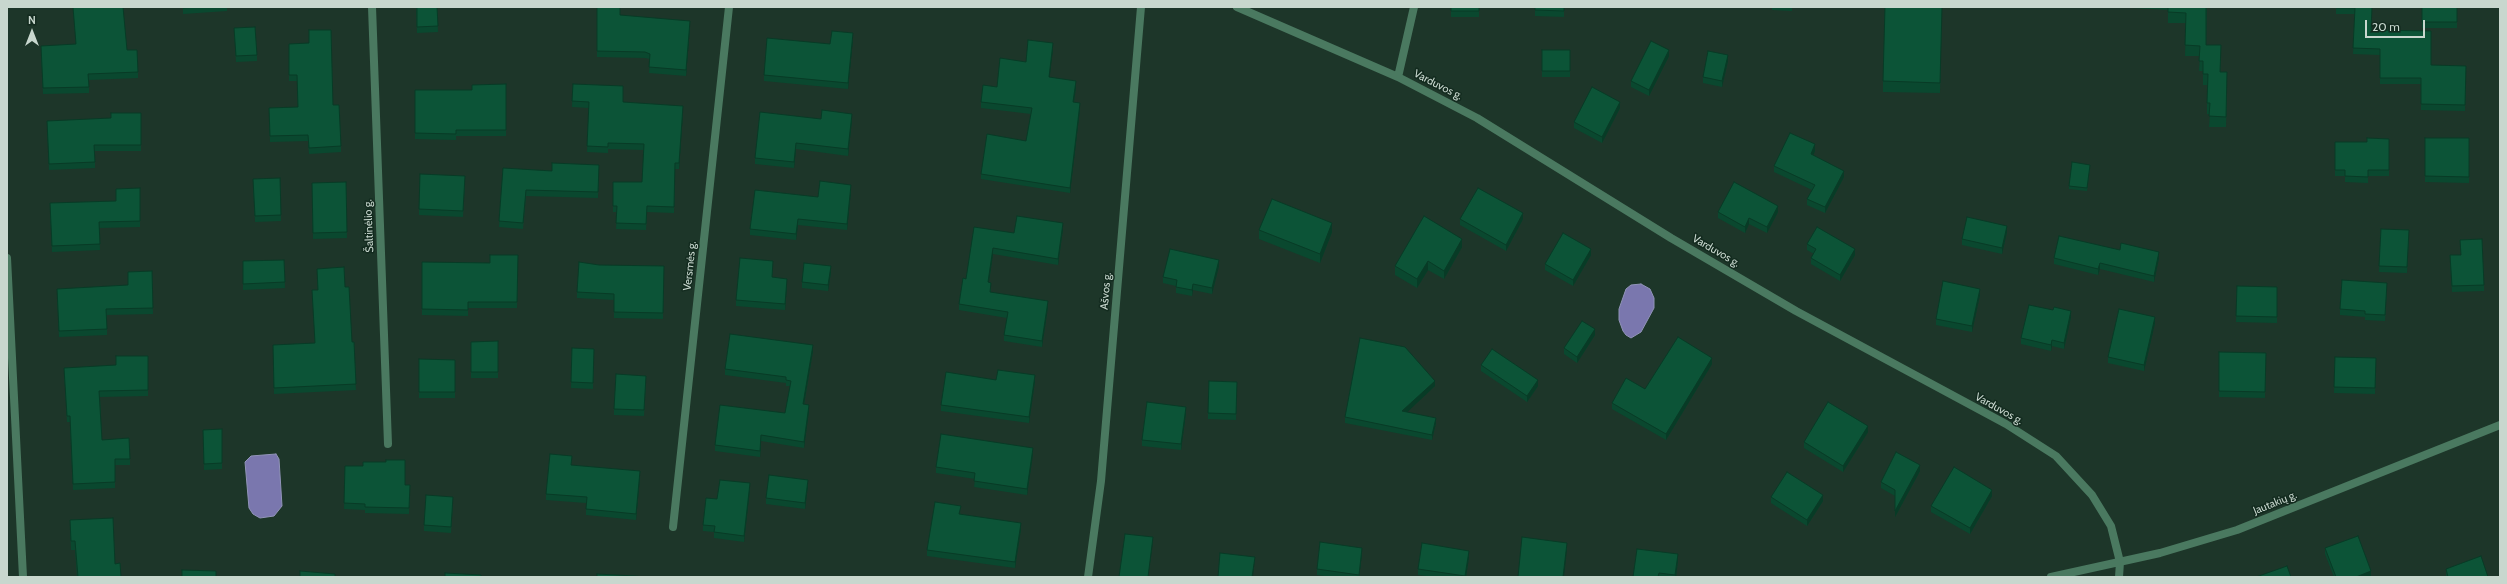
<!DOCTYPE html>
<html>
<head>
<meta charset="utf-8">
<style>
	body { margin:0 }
	#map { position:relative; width:2507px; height:584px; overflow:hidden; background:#1d3629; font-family:Cabin,sans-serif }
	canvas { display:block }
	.frame { position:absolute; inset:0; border:8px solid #c8d7ce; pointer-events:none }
	.north { position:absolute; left:12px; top:12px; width:40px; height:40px; -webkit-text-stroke:3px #132b1f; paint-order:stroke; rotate:0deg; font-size:11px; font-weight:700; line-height:16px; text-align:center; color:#c8d7ce }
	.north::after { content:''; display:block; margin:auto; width:14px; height:18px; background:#c8d7ce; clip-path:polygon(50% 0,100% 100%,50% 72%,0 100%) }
	.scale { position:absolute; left:2365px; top:20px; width:60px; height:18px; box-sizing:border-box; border:2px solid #c8d7ce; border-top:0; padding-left:5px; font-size:12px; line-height:14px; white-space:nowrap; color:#c8d7ce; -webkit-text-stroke:3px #132b1f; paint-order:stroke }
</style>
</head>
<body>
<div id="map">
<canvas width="2507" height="584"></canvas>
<div class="frame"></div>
<div class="north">N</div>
<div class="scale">20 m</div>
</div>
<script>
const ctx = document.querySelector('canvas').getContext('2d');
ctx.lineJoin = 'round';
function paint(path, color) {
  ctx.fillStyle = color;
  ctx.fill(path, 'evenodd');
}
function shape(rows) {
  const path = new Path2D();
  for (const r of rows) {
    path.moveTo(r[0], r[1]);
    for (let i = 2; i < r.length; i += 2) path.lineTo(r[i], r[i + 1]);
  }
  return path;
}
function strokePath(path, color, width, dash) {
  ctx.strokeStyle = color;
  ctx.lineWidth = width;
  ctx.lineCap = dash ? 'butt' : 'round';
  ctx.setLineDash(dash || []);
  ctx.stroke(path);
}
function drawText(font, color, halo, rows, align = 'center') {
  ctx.font = font + ' Cabin,sans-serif';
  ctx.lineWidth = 3;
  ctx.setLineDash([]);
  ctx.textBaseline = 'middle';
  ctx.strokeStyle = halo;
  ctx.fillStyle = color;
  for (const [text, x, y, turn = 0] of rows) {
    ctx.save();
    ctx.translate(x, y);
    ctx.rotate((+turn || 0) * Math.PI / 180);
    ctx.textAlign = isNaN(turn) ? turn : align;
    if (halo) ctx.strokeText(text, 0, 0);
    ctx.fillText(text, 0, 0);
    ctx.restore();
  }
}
const water = shape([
	[1641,284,1650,289,1654,298,1654,308,1641,332,1631,338,1626,335,1623,331,1619,320,1619,309,1626,289,1631,285,1641,284],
	[276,454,279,459,282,506,274,516,260,518,253,514,249,508,245,462,251,456,276,454]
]);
const street = shape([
	[372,7,388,444],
	[1237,7,1398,77,1477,118,1671,238,1796,311,2006,424,2056,456,2092,495,2111,526,2120,562,2119,577],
	[1398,77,1414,7],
	[7,258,23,577],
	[673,527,729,7],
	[1088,577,1101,481,1141,7],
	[2051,577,2160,553,2237,530,2500,425]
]);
const wall = shape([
	[73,7,123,7,127,50,138,72,138,78,89,80,89,93,43,94,41,52,76,44],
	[183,7,227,7,227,11,183,14],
	[416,7,437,7,438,32,417,33],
	[597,7,620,15,690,27,686,76,649,73,650,59,645,58,597,57],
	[1451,7,1479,7,1479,17,1451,17],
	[1535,7,1564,7,1564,17,1535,16],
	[1772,7,1792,7,1792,11,1772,10],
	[1942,7,1940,93,1883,92,1883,81],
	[2133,7,2207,7,2206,45,2227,83,2226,127,2209,127,2210,114,2207,114,2207,85,2203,85,2203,71,2199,71,2200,56,2185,56,2186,23,2168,23,2168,10,2133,8],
	[2336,7,2372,7,2372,30,2431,65,2466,66,2465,111,2421,110,2421,84,2380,84,2380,55,2353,54,2355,14,2336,14],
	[2422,7,2457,7,2457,28,2422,28],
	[234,28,257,55,257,61,236,62],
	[853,39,848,89,764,81,764,75,830,44],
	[289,44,333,105,341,146,341,152,309,154,308,141,270,142,269,108,298,107,297,81,289,81],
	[1053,49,1049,77,1076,87,1074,102,1080,109,1070,193,981,179,981,174,1026,141,1031,114,981,108,981,102,997,87,1026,62],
	[1542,50,1570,50,1570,77,1542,77],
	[1669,56,1649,96,1631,87,1631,81],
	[1728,61,1722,87,1703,83,1703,77],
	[506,84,506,136,456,136,456,140,415,139,415,90,472,90],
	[573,84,623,102,683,112,679,169,675,169,674,213,647,212,646,230,616,229,617,212,613,212,613,182,642,182,644,150,608,149,608,153,587,152,589,108,572,107],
	[1620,108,1602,143,1574,128,1574,122],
	[141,113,141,151,95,151,95,168,49,170,47,127,111,118],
	[821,119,852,120,848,156,796,149,794,168,755,164,755,158],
	[2425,138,2469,138,2469,183,2425,182],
	[2389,139,2389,176,2368,176,2368,183,2345,182,2345,176,2335,176,2335,142,2367,142],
	[1815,151,1813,155,1844,177,1825,213,1807,205,1807,199,1812,190,1774,172,1774,166],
	[599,165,598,198,526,196,523,229,499,227,503,168,552,171],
	[2090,168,2087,191,2069,189,2069,186],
	[280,178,281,221,255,222,253,185],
	[346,182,347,238,313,239,312,183],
	[465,182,463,217,419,215,419,209],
	[140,188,140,227,99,228,100,250,52,252,50,209,116,201],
	[851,191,847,230,798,225,796,240,750,235,750,229,818,197],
	[1718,212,1778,212,1767,233,1749,224,1745,233,1718,218],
	[1460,219,1523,219,1506,251,1460,225],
	[974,227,1014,233,1063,229,1058,265,993,254,989,282,991,289,991,292,1048,307,1042,347,1004,341,1004,335,1007,318,959,310,959,304,966,279],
	[2381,229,2409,236,2407,273,2379,272],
	[1259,230,1332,232,1320,263,1259,239],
	[2007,232,2002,254,1962,245,1962,239],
	[1807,244,1855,255,1840,281,1811,264,1811,258,1814,254,1807,250],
	[1462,247,1444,279,1428,270,1417,288,1395,275,1395,266],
	[2120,250,2159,258,2154,282,2100,269,2098,275,2054,264,2054,258],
	[518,255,517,308,468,308,468,316,422,315,422,262,490,263],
	[1591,255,1573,286,1545,270,1545,264],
	[284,260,285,288,243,290,243,261],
	[2450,261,2484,285,2484,291,2452,292],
	[599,265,664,266,663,319,614,318,614,300,577,298,577,292],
	[1219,266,1212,294,1193,290,1192,296,1176,293,1176,286,1163,283,1163,277],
	[773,267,772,277,787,285,785,310,736,306,736,300],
	[317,269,345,287,352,342,356,390,274,394,273,351,315,343,318,290],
	[152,271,153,314,107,315,107,335,59,337,57,295,128,285],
	[831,272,828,291,802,288,802,282],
	[2237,286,2277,287,2277,323,2236,322],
	[2387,289,2385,321,2365,320,2365,317,2340,315,2340,309],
	[1980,295,1972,332,1936,325,1936,319],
	[2071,317,2064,349,2052,346,2051,351,2021,344,2021,338],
	[2155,323,2144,371,2108,363,2108,357],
	[1595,335,1577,363,1564,354,1564,348],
	[498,341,498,378,471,378,471,342],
	[572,348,594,349,593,389,571,388],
	[813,351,804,405,809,411,804,448,761,441,760,457,715,451,715,445,785,413,790,386,786,386,786,383,725,375,725,369],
	[2219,352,2266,353,2265,398,2219,397],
	[148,356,148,396,100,397,102,440,130,459,130,465,115,465,115,488,73,490,70,422,67,422,64,368,116,365],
	[2335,357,2376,358,2375,394,2334,393],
	[419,359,455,360,455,398,419,398],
	[1712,364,1666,440,1612,409,1612,403,1645,389],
	[1481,365,1538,386,1527,402,1481,371],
	[996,380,1035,381,1029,423,941,411,941,405],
	[646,382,644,416,614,415,614,409],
	[1237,382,1236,420,1208,419,1208,413],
	[1435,386,1407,412,1436,423,1432,440,1345,423,1345,417],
	[1186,413,1181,450,1142,446,1142,440],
	[222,429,222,469,204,470,203,430],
	[1868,432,1843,472,1804,448,1804,442],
	[1033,454,1027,495,974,487,975,479,936,473,936,467],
	[572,465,640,477,636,520,586,515,586,503,546,500,546,494],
	[345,466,405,485,410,485,409,514,365,513,365,510,344,509],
	[1920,471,1895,517,1895,496,1881,488,1881,482],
	[808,486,805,509,766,504,766,498],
	[750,489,744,542,714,538,714,532,703,531,703,525,717,499],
	[1992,496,1970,534,1931,512,1931,506],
	[1771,497,1823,501,1807,526,1771,503],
	[453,503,451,533,424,531,424,525],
	[961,512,960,514,1021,529,1015,568,927,556,927,550],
	[70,528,121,577,77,577,75,550,71,550],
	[2325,548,2371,577,2334,577,2325,554],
	[1362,554,1359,577,1331,577,1317,575,1317,569],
	[1469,557,1466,577,1433,577,1418,575,1418,569],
	[1678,560,1676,577,1633,577],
	[2446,569,2488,577,2446,577]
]);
const shadedWall = shape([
	[690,21,690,27,686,76,686,70],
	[853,33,853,39,848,89,848,83],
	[1053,43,1053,49,1049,83,1049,77],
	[1669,50,1669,56,1649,96,1649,90],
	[1728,55,1728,61,1722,87,1722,81],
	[1076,81,1076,87,1073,108,1073,102],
	[1620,102,1620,108,1602,143,1602,137],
	[1080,103,1080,109,1070,193,1070,188],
	[683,106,683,112,679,169,679,163],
	[852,114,852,120,848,156,848,149],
	[796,143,796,149,794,168,794,162],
	[1815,144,1815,151,1811,160,1811,154],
	[1844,171,1844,177,1825,213,1825,207],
	[851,185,851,191,847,230,847,224],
	[1778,206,1778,212,1767,233,1767,227],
	[1523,213,1523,219,1506,251,1506,245],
	[1749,218,1749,224,1745,233,1745,227],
	[798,219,798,225,796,240,796,234],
	[1063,223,1063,229,1058,265,1058,259],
	[1332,223,1332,232,1320,263,1320,254],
	[2007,226,2007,232,2002,254,2002,248],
	[1462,239,1462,247,1444,279,1444,271],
	[993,248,993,254,988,288,988,282],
	[1591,249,1591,255,1573,286,1573,280],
	[1855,249,1855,255,1840,281,1840,275],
	[2159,252,2159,258,2154,282,2154,276],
	[1219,260,1219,266,1212,294,1212,288],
	[1428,261,1428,270,1417,288,1417,279],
	[2100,263,2100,269,2098,275,2098,269],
	[831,266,831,272,828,291,828,285],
	[787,279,787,285,785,310,785,304],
	[1193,284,1193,290,1192,296,1192,290],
	[1980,289,1980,295,1972,332,1972,326],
	[1048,301,1048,307,1042,347,1042,341],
	[2071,311,2071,317,2064,349,2064,343],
	[2155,317,2155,323,2144,371,2144,365],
	[1595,329,1595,335,1577,363,1577,357],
	[2052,340,2052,346,2051,351,2051,345],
	[813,345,813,351,803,410,803,404],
	[1712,358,1712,364,1666,440,1666,434],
	[1035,375,1035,381,1029,423,1029,417],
	[1538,380,1538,386,1527,402,1527,396],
	[1435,381,1435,386,1402,417,1402,411],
	[809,405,809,411,804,448,804,442],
	[1186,407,1186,413,1181,450,1181,444],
	[1436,418,1436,423,1432,440,1432,435],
	[1868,426,1868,432,1843,472,1843,466],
	[761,435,761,441,760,457,760,451],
	[1033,448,1033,454,1027,495,1027,489],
	[1920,465,1920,471,1895,517,1895,511],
	[640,471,640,477,636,520,636,514],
	[808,480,808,486,805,509,805,503],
	[750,483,750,489,744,542,744,536],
	[1992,490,1992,496,1970,534,1970,528],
	[1823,495,1823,501,1807,526,1807,520],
	[1021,523,1021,529,1015,568,1015,562],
	[1153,537,1153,543,1148,577],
	[1567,543,1567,549,1564,577,1563,577],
	[1362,548,1362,554,1359,577,1359,575],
	[1469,551,1469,557,1466,577,1465,577],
	[1678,554,1678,560,1676,577,1675,577],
	[1255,557,1253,577,1252,577],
	[2371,571,2371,577,2356,577]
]);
const building = shape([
	[73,7,123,7,127,50,137,50,138,72,88,74,89,87,43,88,41,46,76,44,73,7],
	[183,7,198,7,183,8,183,7],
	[417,7,437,7,438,26,417,27,417,7],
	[597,7,620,7,620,15,690,21,686,70,649,67,650,54,645,52,597,51,597,7],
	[1451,7,1479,7,1479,11,1451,11,1451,7],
	[1535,7,1564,7,1564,11,1535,10,1535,7],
	[1885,7,1942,7,1940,83,1883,81,1885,7],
	[2168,7,2206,7,2206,45,2221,45,2220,72,2227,72,2226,117,2209,116,2210,103,2207,103,2208,74,2203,74,2203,61,2199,61,2200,46,2185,45,2186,13,2168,12,2168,7],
	[2336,7,2372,7,2371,30,2431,31,2431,65,2466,66,2465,105,2421,104,2421,78,2380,78,2380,49,2353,48,2355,8,2336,8,2336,7],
	[2422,7,2457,7,2457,22,2422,22,2422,7],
	[255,27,257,55,236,56,234,28,255,27],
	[309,30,331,30,333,105,339,105,341,146,309,148,308,135,270,136,269,108,298,107,297,75,289,75,289,44,309,43,309,30],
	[832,31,853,33,848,83,764,75,767,38,830,44,832,31],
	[1028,40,1053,43,1049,77,1076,81,1073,102,1080,103,1070,188,981,174,987,134,1026,141,1032,108,981,102,983,85,997,87,1000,58,1026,62,1028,40],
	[1651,41,1669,50,1649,90,1631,81,1651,41],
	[1542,50,1570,50,1570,71,1542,71,1542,50],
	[1708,51,1728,55,1722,81,1703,77,1708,51],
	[506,84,506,130,456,130,456,134,415,133,415,90,472,90,472,85,506,84],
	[573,84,623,86,623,102,683,106,679,163,675,163,674,207,647,206,646,224,616,223,617,206,613,206,613,182,642,182,644,144,608,143,608,147,587,146,589,102,572,101,573,84],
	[1592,87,1620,102,1602,137,1574,122,1592,87],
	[822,110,852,114,848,149,796,143,794,162,755,158,760,112,821,119,822,110],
	[111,113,141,113,141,145,94,145,95,162,49,164,47,121,111,118,111,113],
	[1790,133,1815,144,1811,154,1844,171,1825,207,1807,199,1815,185,1774,166,1790,133],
	[2367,138,2389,139,2389,170,2368,170,2368,177,2345,176,2345,170,2335,170,2335,142,2367,142,2367,138],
	[2425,138,2469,138,2469,177,2425,176,2425,138],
	[2072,162,2090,165,2087,188,2069,186,2072,162],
	[552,163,599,165,598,192,526,190,523,223,499,221,503,168,552,171,552,163],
	[420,174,465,176,463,211,419,209,420,174],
	[280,178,281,215,255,216,253,179,280,178],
	[820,181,851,185,847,224,798,219,796,234,750,229,755,190,818,197,820,181],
	[346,182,347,232,313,233,312,183,346,182],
	[1734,182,1778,206,1767,227,1749,218,1745,227,1718,212,1734,182],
	[140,188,140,221,99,222,100,244,52,246,50,203,116,201,116,189,140,188],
	[1478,188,1523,213,1506,245,1460,219,1478,188],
	[1272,199,1332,223,1320,254,1259,230,1272,199],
	[1017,216,1063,223,1058,259,993,248,988,282,991,283,990,292,1048,301,1042,341,1004,335,1008,312,959,304,963,278,966,279,974,227,1014,233,1017,216],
	[1424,216,1462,239,1444,271,1428,261,1417,279,1395,266,1424,216],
	[1967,217,2007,226,2002,248,1962,239,1967,217],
	[1817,227,1855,249,1840,275,1811,258,1816,249,1807,244,1817,227],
	[2381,229,2409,230,2407,267,2379,266,2381,229],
	[1563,233,1591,249,1573,280,1545,264,1563,233],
	[2059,236,2120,250,2121,243,2159,252,2154,276,2100,263,2098,269,2054,258,2059,236],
	[2482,239,2484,285,2452,286,2450,255,2461,255,2460,240,2482,239],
	[1170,249,1219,260,1212,288,1193,284,1192,290,1176,287,1177,280,1163,277,1170,249],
	[490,255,518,255,517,302,468,302,468,310,422,309,422,262,490,263,490,255],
	[740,258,773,261,772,277,787,279,785,304,736,300,740,258],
	[284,260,285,282,243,284,243,261,284,260],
	[579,262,599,265,664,266,663,313,614,312,614,294,577,292,579,262],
	[804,263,831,266,828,285,802,282,804,263],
	[344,267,345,287,349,287,352,342,354,342,356,384,274,388,273,345,315,343,312,290,318,290,317,269,344,267],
	[152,271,153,308,106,309,107,329,59,331,57,289,128,285,128,272,152,271],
	[2342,280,2387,283,2385,315,2365,314,2365,311,2340,309,2342,280],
	[1943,281,1980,289,1972,326,1936,319,1943,281],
	[2237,286,2277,287,2277,317,2236,316,2237,286],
	[2029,305,2053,310,2054,307,2071,311,2064,343,2052,340,2051,345,2021,338,2029,305],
	[2119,309,2155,317,2144,365,2108,357,2119,309],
	[1582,321,1595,329,1577,357,1564,348,1582,321],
	[730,334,813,345,803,404,809,405,804,442,761,435,760,451,715,445,720,405,785,413,791,381,786,380,786,377,725,369,730,334],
	[1678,337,1712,358,1666,434,1612,403,1626,378,1645,389,1678,337],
	[1360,338,1405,347,1435,381,1402,411,1436,418,1432,435,1345,417,1360,338],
	[498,341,498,372,471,372,471,342,498,341],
	[572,348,594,349,593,383,571,382,572,348],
	[1492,349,1538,380,1527,396,1481,365,1492,349],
	[2219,352,2266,353,2265,392,2219,391,2219,352],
	[116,356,148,356,148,390,99,391,102,440,129,438,130,459,115,459,115,482,73,484,70,416,67,416,64,368,116,365,116,356],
	[2335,357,2376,358,2375,388,2334,387,2335,357],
	[419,359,455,360,455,392,419,392,419,359],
	[998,370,1035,375,1029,417,941,405,946,372,996,380,998,370],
	[616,374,646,376,644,410,614,409,616,374],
	[1209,381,1237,382,1236,414,1208,413,1209,381],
	[1147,402,1186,407,1181,444,1142,440,1147,402],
	[1828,402,1868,426,1843,466,1804,442,1828,402],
	[222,429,222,463,204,464,203,430,222,429],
	[941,434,1033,448,1027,489,974,481,975,473,936,467,941,434],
	[1896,452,1920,465,1895,511,1895,490,1881,482,1896,452],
	[550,454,572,456,571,465,640,471,636,514,586,509,587,497,546,494,550,454],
	[386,460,405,460,405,485,410,485,409,508,365,507,365,504,344,503,345,466,363,466,363,462,386,462,386,460],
	[1954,467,1992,490,1970,528,1931,506,1954,467],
	[1787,472,1823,495,1807,520,1771,497,1787,472],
	[769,475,808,480,805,503,766,498,769,475],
	[720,480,750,483,744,536,714,532,715,526,703,525,706,498,717,499,720,480],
	[426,495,453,497,451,527,424,525,426,495],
	[935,502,961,506,959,514,1021,523,1015,562,927,550,935,502],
	[113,518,115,564,120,563,121,577,78,577,75,541,71,541,70,520,113,518],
	[1125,534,1153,537,1148,577,1119,577,1125,534],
	[2358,536,2371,571,2356,577,2336,577,2325,548,2358,536],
	[1522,537,1567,543,1563,577,1518,577,1522,537],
	[1320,542,1362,548,1359,575,1317,569,1320,542],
	[1422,543,1469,551,1465,576,1418,569,1422,543],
	[1637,549,1678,554,1675,575,1659,573,1658,577,1633,577,1637,549],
	[1220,553,1255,557,1252,577,1218,577,1220,553],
	[2481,556,2488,577,2448,577,2446,569,2481,556],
	[2287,566,2291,577,2256,577,2287,566],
	[182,570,216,571,216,577,182,577,182,570],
	[300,571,335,574,335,577,300,577,300,571],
	[445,573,481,575,481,577,445,577,445,573],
	[597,574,635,576,643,577,597,577,597,574]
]);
const streetNames = [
	["Varduvos g.",1438,85,27],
	["Šaltinėlio g.",369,226,-92],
	["Varduvos g.",1716,251,30],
	["Versmės g.",690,266,-84],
	["Ašvos g.",1106,291,-85],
	["Varduvos g.",1999,409,29],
	["Jautakių g.",2275,503,-22]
];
paint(water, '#7a77ae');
strokePath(water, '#9194b8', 1);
strokePath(street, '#4a7960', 8);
paint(wall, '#0a482f');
paint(shadedWall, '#083b26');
paint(building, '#0c5437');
strokePath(building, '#083b26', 1);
drawText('11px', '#c8d7ce', '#132b1f', streetNames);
</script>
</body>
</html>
